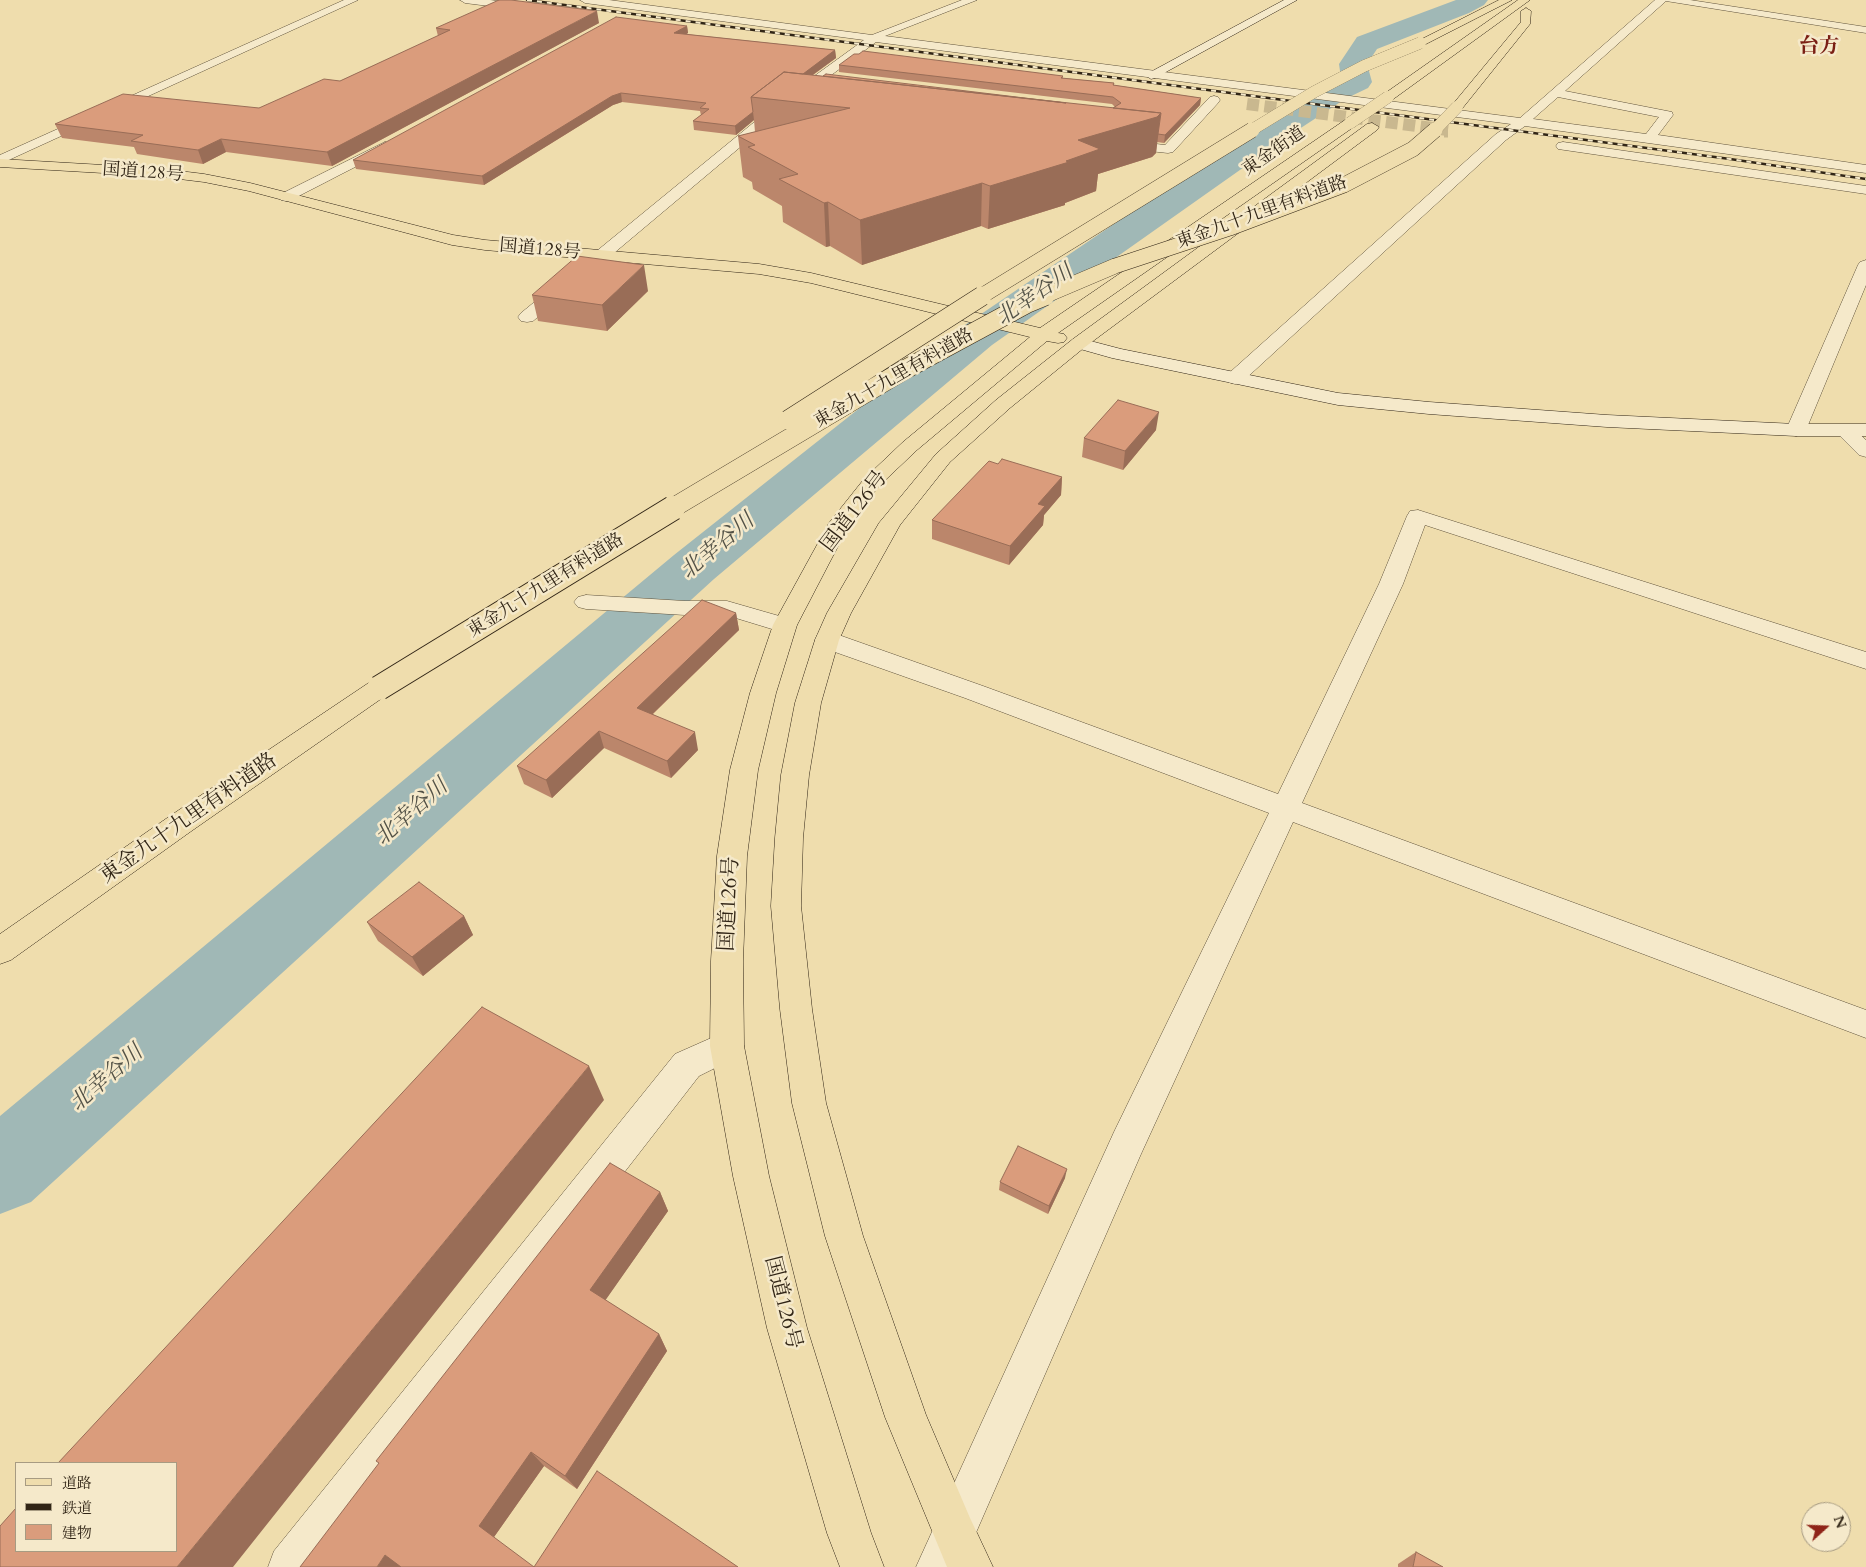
<!DOCTYPE html>
<html>
<head>
<meta charset="utf-8">
<style>
	body { margin:0 }
	#map { position:relative; width:1866px; height:1567px; overflow:hidden; background:#efddad; font-family:Cardo,"Noto Serif JP",serif }
	canvas { display:block }
	.legend { position:absolute; left:15px; top:1462px; width:162px; height:90px; box-sizing:border-box; background:#f5e9ca; border:1px solid #a79b82; margin:0; padding:6px 9px; list-style:none; font-size:15px; color:#312516 }
	.legend li { display:flex; align-items:center; gap:10px; height:25px }
	.legend b { width:25px; border:1px solid #a79b82 }
	.north { position:absolute; left:1801px; top:1502px; width:50px; height:50px; box-sizing:border-box; background:#f5e9ca; border:1px solid #a79b82; border-radius:50%; rotate:70deg; font-size:14px; font-weight:700; line-height:20px; text-align:center; color:#312516 }
	.north::after { content:''; display:block; margin:auto; width:18px; height:22px; background:#8f2418; clip-path:polygon(50% 0,100% 100%,50% 72%,0 100%) }
</style>
</head>
<body>
<div id="map">
<canvas width="1866" height="1567"></canvas>
<ul class="legend">
<li><b style="height:6px;background:#efddad"></b>道路</li>
<li><b style="height:6px;background:#312516"></b>鉄道</li>
<li><b style="height:14px;background:#da9c7c"></b>建物</li>
</ul>
<div class="north">N</div>
</div>
<script>
const ctx = document.querySelector('canvas').getContext('2d');
ctx.lineJoin = 'round';
function shape(rows) {
  const path = new Path2D();
  for (const r of rows) {
    path.moveTo(r[0], r[1]);
    for (let i = 2; i < r.length; i += 2) path.lineTo(r[i], r[i + 1]);
  }
  return path;
}
function paint(path, color) {
  ctx.fillStyle = color;
  ctx.fill(path, 'evenodd');
}
function strokePath(path, color, width, dash) {
  ctx.strokeStyle = color;
  ctx.lineWidth = width;
  ctx.lineCap = dash ? 'butt' : 'round';
  ctx.setLineDash(dash || []);
  ctx.stroke(path);
}
function drawText(font, color, halo, rows, align = 'center') {
  ctx.font = font + ' Cardo,"Noto Serif JP",serif';
  ctx.lineWidth = 5;
  ctx.setLineDash([]);
  ctx.textBaseline = 'middle';
  ctx.strokeStyle = halo;
  ctx.fillStyle = color;
  for (const [text, x, y, turn = 0] of rows) {
    ctx.save();
    ctx.translate(x, y);
    ctx.rotate((+turn || 0) * Math.PI / 180);
    ctx.textAlign = isNaN(turn) ? turn : align;
    if (halo) ctx.strokeText(text, 0, 0);
    ctx.fillText(text, 0, 0);
    ctx.restore();
  }
}
const river = shape([
	[1456,0,1488,0,1484,5,1469,13,1377,49,1367,64,1372,82,1368,88,1345,99,1281,141,992,345,714,579,31,1202,0,1214,0,1116,674,555,962,327,1257,127,1323,87,1341,78,1339,64,1357,37,1456,0]
]);
const streetTunnelFar1 = shape([
	[1247,104,1448,130]
]);
const streetTunnel = shape([
	[1444,130,1448,130]
]);
const street = shape([
	[344,0,358,0,0,164,0,155,344,0],
	[460,0,490,0,529,5,534,8,529,11,465,3,460,0],
	[580,0,609,0,872,35,962,0,977,0,885,36,1520,118,1655,0,1690,0,1866,27,1866,33,1666,1,1565,91,1672,112,1673,115,1658,135,1866,165,1866,173,1525,126,1506,140,1242,382,1235,384,1228,382,1226,378,1228,374,1496,134,1511,124,876,42,788,107,533,321,527,322,521,321,518,317,521,313,780,101,864,40,585,3,580,0],
	[1558,97,1659,117,1646,134,1533,119,1558,97],
	[1214,96,1218,97,1220,100,1218,103,1173,152,1168,153,1121,148,1114,144,1121,140,1165,145,1210,97,1214,96],
	[385,142,390,143,392,146,390,149,291,200,286,201,281,200,279,197,281,194,385,142],
	[1563,142,1866,186,1866,194,1558,149,1556,146,1558,143,1563,142],
	[1866,260,1866,285,1806,430,1803,434,1796,436,1789,434,1786,430,1858,265,1860,262,1866,260],
	[1845,425,1852,427,1866,440,1866,457,1859,455,1835,431,1838,427,1845,425],
	[1418,510,1866,652,1866,669,1425,525,1403,584,1302,803,1866,1010,1866,1038,1293,822,1141,1154,961,1567,916,1567,1114,1132,1269,813,965,698,818,646,815,640,818,634,827,632,836,634,983,686,1278,794,1379,584,1407,516,1410,511,1418,510],
	[586,595,685,601,727,601,793,620,797,625,793,630,785,633,726,615,685,615,586,609,578,607,574,602,578,597,586,595],
	[727,1031,739,1036,744,1046,739,1056,699,1076,318,1567,268,1567,274,1551,675,1054,727,1031]
]);
const secondary = shape([
	[1284,0,1297,0,1155,78,1151,79,1145,75,1284,0],
	[1079,338,1121,349,1338,393,1429,402,1607,415,1796,424,1866,424,1866,436,1796,436,1607,427,1429,414,1338,405,1112,358,1073,347,1070,343,1073,339,1079,338]
]);
const primary = shape([
	[1499,0,1512,0,1424,45,1420,46,1414,43,1499,0],
	[1526,8,1531,11,1530,24,1461,110,1453,110,1451,107,1453,104,1521,22,1521,11,1526,8],
	[379,679,388,682,392,688,388,694,190,832,11,960,0,964,0,934,170,816,370,682,379,679]
]);
const highway = shape([
	[1518,0,1530,0,1392,100,1384,100,1382,97,1384,94,1518,0],
	[1350,119,1357,123,1355,126,1058,333,1064,334,1067,338,1064,342,1058,343,1047,341,917,450,878,487,847,529,797,625,776,693,758,770,747,856,743,961,744,1046,769,1176,807,1328,871,1533,884,1567,840,1567,827,1533,767,1328,733,1176,710,1046,711,961,717,856,730,770,750,693,773,625,829,523,864,479,903,442,1030,337,811,283,759,274,485,250,452,245,249,191,204,182,155,176,0,167,0,159,155,168,204,174,250,183,453,235,485,240,759,264,811,273,1040,328,1345,120,1350,119],
	[1372,123,1379,127,1377,130,1085,347,1010,408,950,462,900,525,851,613,839,640,821,703,809,775,803,838,801,906,812,1009,826,1103,863,1236,926,1415,970,1518,993,1567,947,1567,885,1417,825,1236,792,1103,780,1009,771,906,775,838,781,775,795,703,815,640,827,613,879,523,936,454,996,400,1073,339,1367,124,1372,123]
]);
const rail = shape([
	[527,0,1730,159,1866,179]
]);
const primaryBridgeFar3 = shape([
	[1250,131,1314,92,1364,66,1420,43],
	[1434,131,1457,107]
]);
const primaryBridgeFar2 = shape([
	[980,297,1252,130],
	[1042,297,1115,266,1230,228,1344,185,1413,149,1435,130]
]);
const primaryBridgeFar1 = shape([
	[788,420,982,296],
	[671,509,904,370,1028,303,1045,296]
]);
const primaryBridge = shape([
	[379,688,673,508]
]);
const highwayBridge = shape([
	[1350,123,1388,97]
]);
const wall = shape([
	[599,23,332,166,226,152,203,164,137,154,134,147,62,138,55,124,259,108,340,81,438,36,436,28],
	[687,26,688,33,686,34,835,50,836,58,813,75,1113,108,1115,107,1112,104,839,72,839,65,1063,76,1063,78,1114,83,1114,85,1201,98,1200,105,1164,143,1157,142,1156,153,1152,157,1098,174,1096,191,1065,203,1065,205,988,229,981,226,862,265,830,246,826,247,783,222,782,206,753,189,752,182,743,177,738,136,755,132,754,120,736,135,694,130,693,121,701,115,700,111,622,102,613,105,484,185,356,169,353,160],
	[648,291,607,331,538,321,532,295],
	[1156,430,1123,470,1082,457,1084,438],
	[998,464,1062,477,1061,495,1044,515,1043,525,1009,565,932,539,932,520],
	[736,613,739,630,653,714,698,750,671,778,604,748,552,798,524,784,517,766],
	[464,916,473,935,423,976,378,941,367,922],
	[1065,1178,1048,1214,999,1190,1000,1182],
	[660,1192,668,1211,605,1300,659,1334,667,1351,577,1489,544,1466,494,1537,300,1567],
	[1416,1552,1413,1567,1398,1567,1398,1564]
]);
const shadedWall = shape([
	[597,11,599,23,332,166,327,152],
	[687,26,688,33,675,41,674,33],
	[835,50,836,58,778,100,768,99],
	[621,93,622,102,613,105,484,185,482,176,612,96],
	[1201,98,1200,105,1164,143,1165,135],
	[753,112,754,120,736,135,735,126],
	[1161,113,1156,153,1152,157,1098,174,1096,191,1065,203,1065,205,988,229,990,186,1078,140],
	[221,139,226,152,203,164,198,150],
	[982,183,981,226,862,265,860,220],
	[828,202,830,246,826,247,824,203],
	[644,265,648,291,607,331,602,305],
	[1159,412,1156,430,1123,470,1125,451],
	[1062,477,1061,495,1044,515,1043,525,1009,565,1010,546,1038,504],
	[736,613,739,630,641,725,637,708],
	[599,731,604,748,552,798,546,780],
	[695,732,698,750,671,778,667,761],
	[464,916,473,935,423,976,412,957],
	[589,1066,604,1100,233,1567,177,1567],
	[1067,1169,1065,1178,1048,1214,1049,1206],
	[660,1192,668,1211,600,1308,590,1290],
	[659,1334,667,1351,577,1489,565,1476],
	[531,1452,544,1466,494,1537,479,1526],
	[385,1555,403,1567,377,1567]
]);
const building = shape([
	[499,0,511,0,597,11,327,152,221,139,198,150,131,141,143,135,55,124,123,94,259,108,324,79,340,81,450,30,436,28,499,0],
	[616,17,687,26,674,33,835,50,803,74,784,72,751,97,753,112,735,126,693,121,709,109,700,108,706,103,621,93,612,96,482,176,353,160,616,17],
	[863,51,1063,76,1061,78,1114,83,1113,85,1201,98,1165,135,1158,134,1161,113,1113,108,1121,103,1113,97,839,65,854,54,859,54,863,51],
	[784,72,1161,113,1157,117,1078,140,1100,149,1066,161,1069,162,990,186,982,183,860,220,828,202,824,203,779,179,798,174,748,147,755,145,738,136,850,108,751,97,784,72],
	[826,74,1066,103,823,76,826,74],
	[577,256,644,265,602,305,532,295,577,256],
	[1118,400,1159,412,1125,451,1084,438,1118,400],
	[1002,459,1062,477,1038,504,1045,506,1010,546,932,520,989,461,998,464,1002,459],
	[702,600,736,613,637,708,695,732,667,761,599,731,546,780,517,766,702,600],
	[419,882,464,916,412,957,367,922,419,882],
	[482,1007,589,1066,177,1567,0,1567,0,1526,16,1508,16,1551,176,1551,176,1463,58,1463,482,1007],
	[1018,1146,1067,1169,1049,1206,1000,1182,1018,1146],
	[610,1163,660,1192,590,1290,659,1334,565,1476,531,1452,479,1526,534,1567,401,1567,385,1555,377,1567,300,1567,379,1463,376,1461,610,1163],
	[597,1471,738,1567,534,1567,597,1471],
	[1416,1552,1443,1567,1413,1567,1416,1552]
]);
const farStreetnames = [
	["東金街道",1274,152,-35],
	["国道128号",143,173,4],
	["東金九十九里有料道路",1262,213,-20],
	["国道128号",540,250,5],
	["東金九十九里有料道路",894,379,-30],
	["東金九十九里有料道路",546,586,-32]
];
const farQuarternames = [
	["台方",1819,47]
];
const streetNames = [
	["国道126号",855,512,-53],
	["東金九十九里有料道路",189,819,-35],
	["国道126号",730,904,-87],
	["国道126号",782,1303,76]
];
const waterNames = [
	["北幸谷川",1035,296,-35],
	["北幸谷川",718,547,-40],
	["北幸谷川",412,813,-41],
	["北幸谷川",107,1079,-41]
];
paint(river, '#a0b8b6');
strokePath(streetTunnelFar1, '#c9b88f', 12, [12, 5.5]);
strokePath(streetTunnel, '#c9b88f', 15, [15, 8]);
strokePath(street, '#60533c', 1);
strokePath(secondary, '#312516', 1);
strokePath(primary, '#312516', 1);
strokePath(highway, '#312516', 1);
paint(street, '#f5e9ca');
paint(secondary, '#f5e9ca');
paint(primary, '#efddad');
paint(highway, '#efddad');
strokePath(rail, '#312516', 2.5);
strokePath(rail, '#f5e9ca', 2, [5]);
strokePath(primaryBridgeFar3, '#312516', 12, []);
strokePath(primaryBridgeFar2, '#312516', 16, []);
strokePath(primaryBridgeFar1, '#312516', 20, []);
strokePath(primaryBridge, '#312516', 26, []);
strokePath(highwayBridge, '#312516', 12, []);
strokePath(primaryBridgeFar3, '#efddad', 12);
strokePath(primaryBridgeFar2, '#efddad', 15);
strokePath(primaryBridgeFar1, '#efddad', 19);
strokePath(primaryBridge, '#efddad', 24);
strokePath(highwayBridge, '#efddad', 12);
paint(wall, '#bb866b');
paint(shadedWall, '#996d57');
paint(building, '#da9c7c');
strokePath(building, '#996d57', 1);
drawText('18px', '#312516', '#f5e9ca', farStreetnames);
drawText('bold 20px', '#7a1f14', '#f5e9ca', farQuarternames);
drawText('21px', '#312516', '#f5e9ca', streetNames);
drawText('italic 22px', '#525146', '#f5e9ca', waterNames);
</script>
</body>
</html>
